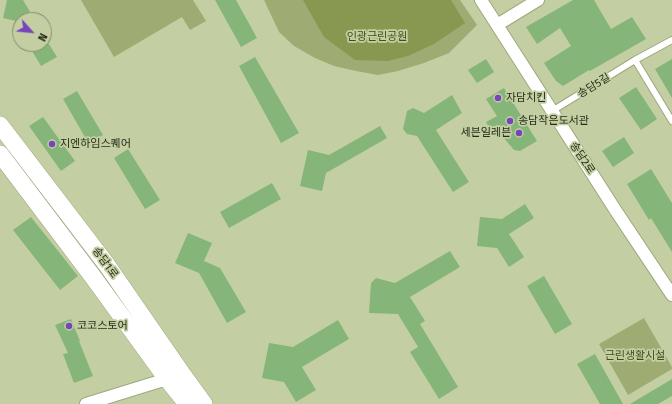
<!DOCTYPE html>
<html>
<head>
<meta charset="utf-8">
<style>
	body { margin:0 }
	#map { position:relative; width:672px; height:404px; overflow:hidden; background:#c3cfa2; font-family:"Fira Sans",sans-serif }
	canvas { display:block }
	.north { position:absolute; left:12px; top:12px; width:40px; height:40px; box-sizing:border-box; background:#c3cfa2; border:1px solid #858e6c; border-radius:50%; rotate:117deg; font-size:11px; font-weight:700; line-height:16px; text-align:center; color:#272c1a }
	.north::after { content:''; display:block; margin:auto; width:14px; height:18px; background:#74b; clip-path:polygon(50% 0,100% 100%,50% 72%,0 100%) }
</style>
</head>
<body>
<div id="map">
<canvas width="672" height="404"></canvas>
<div class="north">N</div>
</div>
<script>
const ctx = document.querySelector('canvas').getContext('2d');
ctx.lineJoin = 'round';
function paint(path, color) {
  ctx.fillStyle = color;
  ctx.fill(path, 'evenodd');
}
function shape(rows) {
  const path = new Path2D();
  for (const r of rows) {
    path.moveTo(r[0], r[1]);
    for (let i = 2; i < r.length; i += 2) path.lineTo(r[i], r[i + 1]);
  }
  return path;
}
function strokePath(path, color, width, dash) {
  ctx.strokeStyle = color;
  ctx.lineWidth = width;
  ctx.lineCap = dash ? 'butt' : 'round';
  ctx.setLineDash(dash || []);
  ctx.stroke(path);
}
function drawText(font, color, halo, rows, align = 'center') {
  ctx.font = font + ' "Fira Sans","Noto Sans KR",sans-serif';
  ctx.lineWidth = 3.5;
  ctx.setLineDash([]);
  ctx.textBaseline = 'middle';
  ctx.strokeStyle = halo;
  ctx.fillStyle = color;
  for (const [text, x, y, turn = 0] of rows) {
    ctx.save();
    ctx.translate(x, y);
    ctx.rotate((+turn || 0) * Math.PI / 180);
    ctx.textAlign = isNaN(turn) ? turn : align;
    if (halo) ctx.strokeText(text, 0, 0);
    ctx.fillText(text, 0, 0);
    ctx.restore();
  }
}
const green = shape([
	[81,0,193,0,206,21,190,30,182,17,114,57],
	[264,0,460,0,477,25,449,53,424,63,398,71,378,75,356,71,334,66,315,58,294,46,279,32],
	[644,318,672,367,672,369,628,395,599,344]
]);
const forest = shape([
	[303,0,451,0,465,23,434,44,408,56,388,61,355,60,324,37]
]);
const building = shape([
	[7,0,23,0,35,20,20,20,20,22,3,18],
	[215,0,236,0,257,38,241,47],
	[573,0,594,0,611,29,632,17,646,39,590,71,589,70,563,86,556,81,544,63,571,46,560,28,537,44,526,27],
	[28,44,49,44,57,57,41,66],
	[255,57,299,133,281,143,239,66],
	[486,59,494,72,477,83,468,70],
	[672,59,672,98,655,69],
	[636,87,657,119,641,130,619,98],
	[504,88,537,141,520,151,514,150,497,130,491,130,486,122,497,116,486,99],
	[77,91,103,135,89,144,63,99],
	[452,95,462,113,436,130,469,182,453,192,417,136,407,134,403,129,407,111,413,108,424,113],
	[43,117,75,161,61,171,29,126],
	[380,126,387,138,326,173,322,191,300,186,308,150,329,155],
	[624,137,634,153,613,167,602,151],
	[128,149,160,200,145,209,114,158],
	[651,169,672,203,672,252,651,218,649,220,627,184],
	[272,183,281,199,229,228,220,212],
	[525,204,534,218,509,234,524,257,509,267,497,248,477,246,480,217,502,219],
	[31,217,78,276,60,290,13,230],
	[188,233,212,243,204,261,220,268,246,312,227,323,199,273,175,263],
	[450,251,460,267,410,297,425,321,420,324,458,387,439,399,410,352,418,347,398,314,369,313,371,283,376,278,395,283],
	[544,276,572,324,555,334,527,286],
	[71,319,80,341,79,341,93,376,74,383,63,354,68,353,55,325],
	[338,320,349,339,302,367,316,390,296,402,284,382,262,378,269,343,293,347],
	[595,354,623,404,600,404,577,364],
	[672,379,672,396,658,404,630,404]
]);
const lane = shape([
	[635,60,672,121],
	[552,111,635,60,672,40]
]);
const street = shape([
	[481,0,616,211,672,295],
	[497,25,538,0],
	[86,404,167,379]
]);
const secondary = shape([
	[0,125,107,265,183,375,204,404],
	[0,154,93,277,167,379,187,404]
]);
const markers = [
	[498,98,4,"#74b"],
	[510,121,4,"#74b"],
	[519,133,4,"#74b"],
	[52,144,4,"#74b"],
	[69,326,4,"#74b"]
];
const parkNames = [
	["인광근린공원",377,37],
	["근린생활시설",635,356]
];
const streetNames = [
	["송담5길",594,86,-31],
	["송담2로",582,158,57],
	["송담1로",105,263,54]
];
const poiNames = [
	["자담치킨",506,98],
	["송담작은도서관",518,121],
	["세븐일레븐",511,133,"right"],
	["지엔하임스퀘어",60,144],
	["코코스토어",77,326]
];
paint(green, '#9eac73');
paint(forest, '#889851');
paint(building, '#86b57a');
strokePath(lane, '#9da87d', 8);
strokePath(street, '#9da87d', 14);
strokePath(secondary, '#9da87d', 18);
strokePath(lane, '#fff', 6);
strokePath(street, '#fff', 12);
strokePath(secondary, '#fff', 17);
for (const [x, y, r, color] of markers) {
  const dot = new Path2D();
  dot.arc(x, y, r, 0, 2 * Math.PI);
  ctx.fillStyle = color;
  ctx.fill(dot);
  strokePath(dot, '#c3cfa2', 1.5);
}
drawText('11px', '#424d18', '#c3cfa2', parkNames);
drawText('11px', '#272c1a', '#c3cfa2', streetNames);
drawText('11px', '#272c1a', '#c3cfa2', poiNames, 'left');
</script>
</body>
</html>
